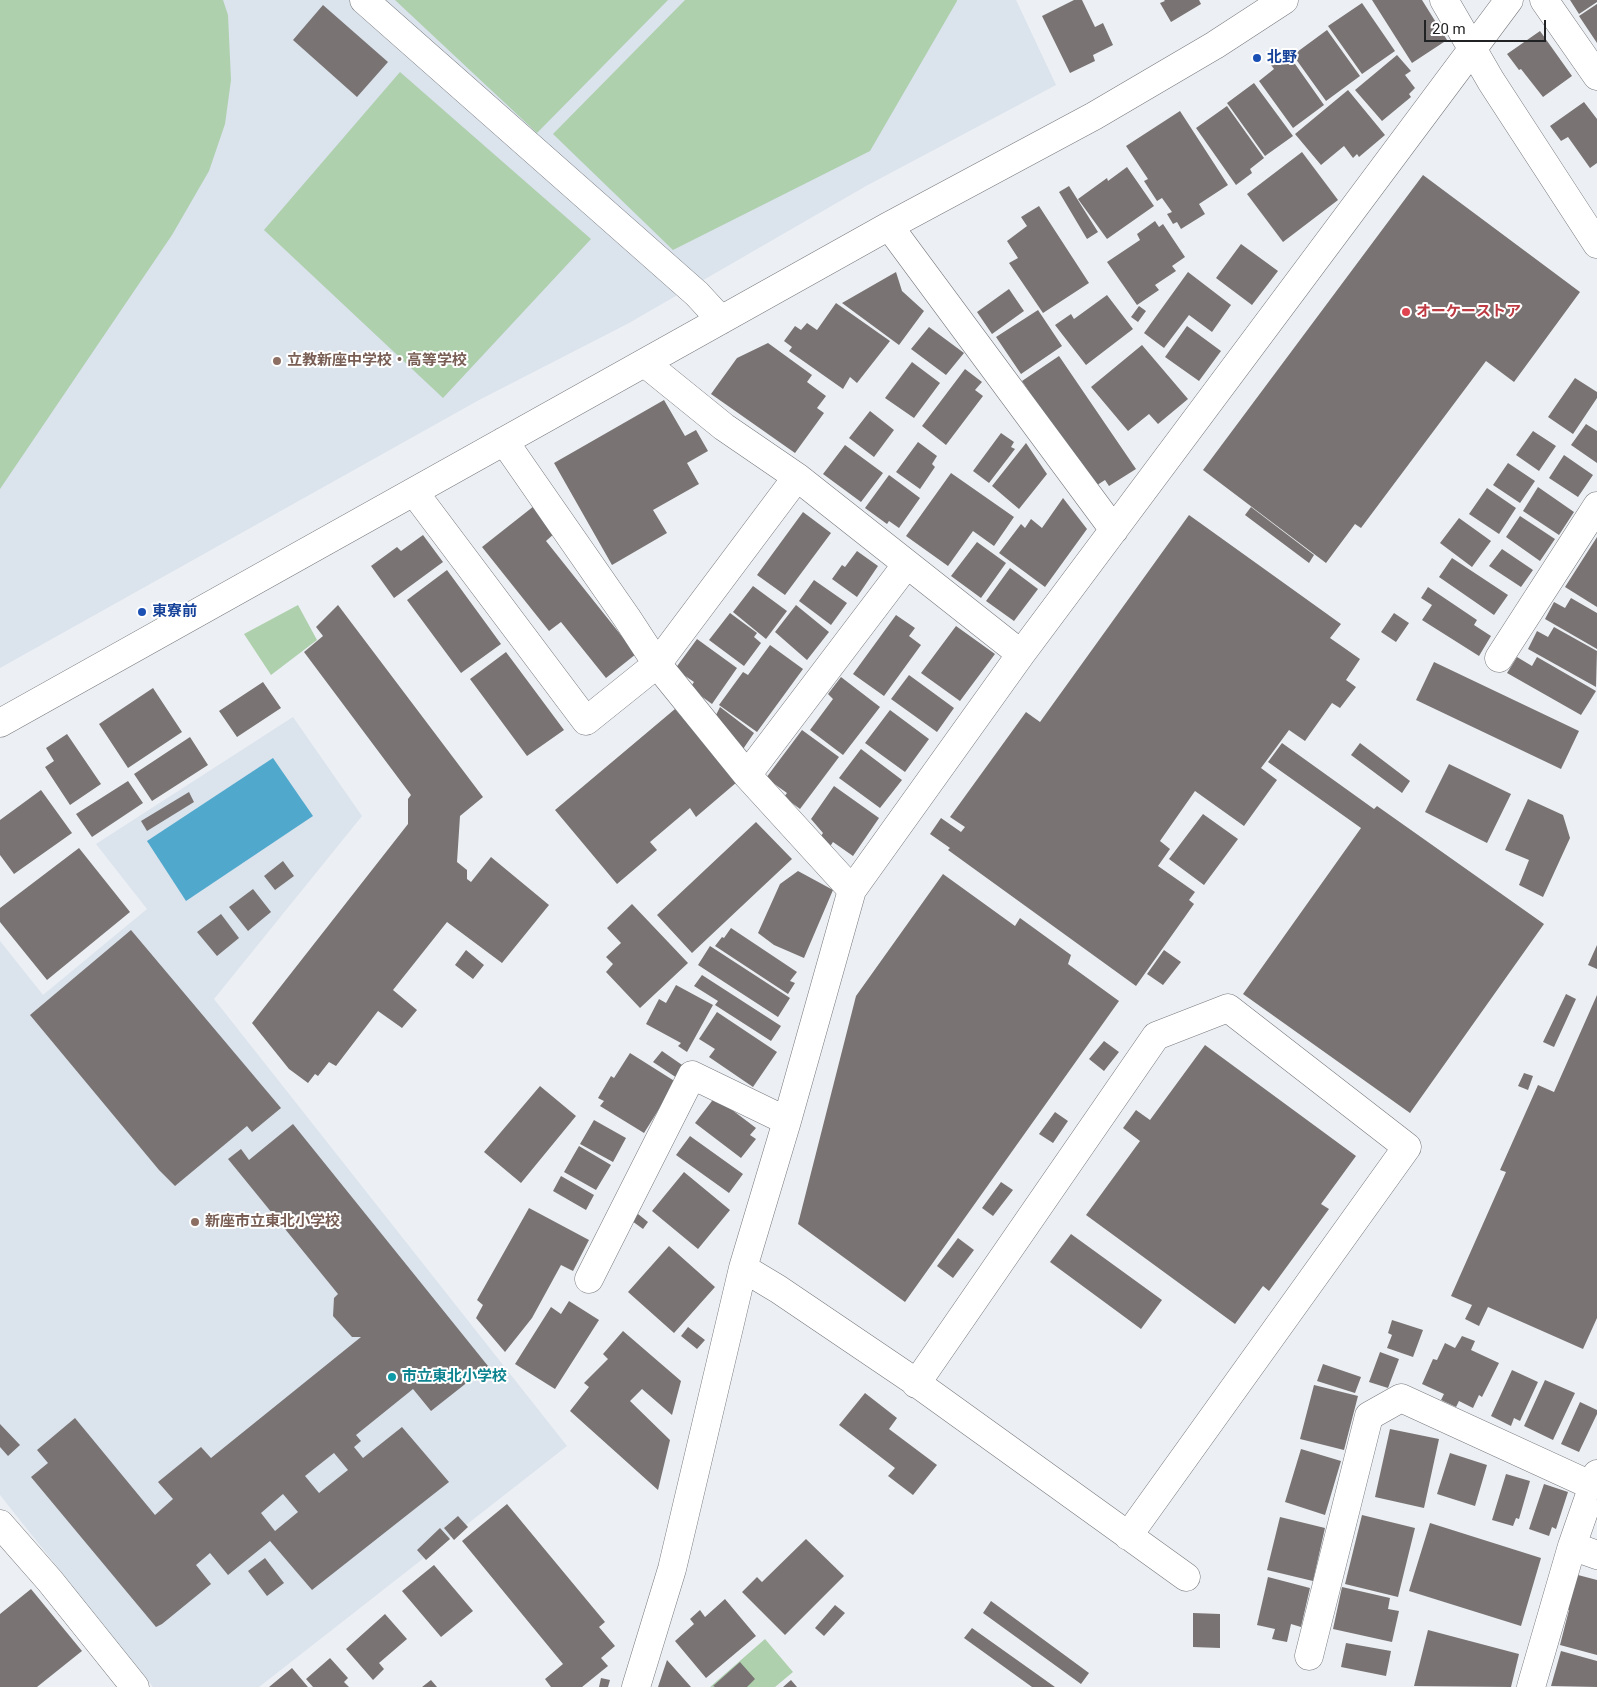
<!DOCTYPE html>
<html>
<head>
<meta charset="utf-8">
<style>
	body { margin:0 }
	#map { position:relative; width:1597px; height:1687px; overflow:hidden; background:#eceff3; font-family:Roboto,sans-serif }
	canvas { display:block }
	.scale { position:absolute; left:1424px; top:20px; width:122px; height:22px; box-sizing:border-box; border:2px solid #212224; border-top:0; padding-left:6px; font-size:15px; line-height:18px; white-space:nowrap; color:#212224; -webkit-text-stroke:4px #fff; paint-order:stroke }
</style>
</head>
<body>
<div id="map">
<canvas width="1597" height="1687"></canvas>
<div class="scale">20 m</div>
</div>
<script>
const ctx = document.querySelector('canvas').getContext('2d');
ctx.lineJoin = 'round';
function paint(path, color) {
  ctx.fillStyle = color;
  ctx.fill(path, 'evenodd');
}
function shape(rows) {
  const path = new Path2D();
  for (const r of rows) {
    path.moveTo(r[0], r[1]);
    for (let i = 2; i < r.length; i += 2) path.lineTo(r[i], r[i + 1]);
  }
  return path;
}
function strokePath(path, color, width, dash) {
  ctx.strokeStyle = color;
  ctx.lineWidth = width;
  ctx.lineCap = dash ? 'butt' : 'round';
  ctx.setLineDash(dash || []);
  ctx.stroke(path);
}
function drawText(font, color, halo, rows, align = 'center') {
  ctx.font = font + ' Roboto,"Noto Sans JP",sans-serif';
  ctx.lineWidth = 4;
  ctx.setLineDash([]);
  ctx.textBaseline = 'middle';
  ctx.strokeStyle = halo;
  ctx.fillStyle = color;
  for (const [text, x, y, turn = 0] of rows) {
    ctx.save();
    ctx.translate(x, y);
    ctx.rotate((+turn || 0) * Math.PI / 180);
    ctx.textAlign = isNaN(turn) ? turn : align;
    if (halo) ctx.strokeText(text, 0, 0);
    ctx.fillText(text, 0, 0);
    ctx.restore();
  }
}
const built = shape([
	[0,0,1016,0,1056,85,866,186,629,323,479,400,0,668],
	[293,717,362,816,214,999,567,1446,259,1687,153,1687,0,1495,0,941,43,995,147,909,96,844]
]);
const green = shape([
	[0,0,223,0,228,15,231,80,225,124,209,171,172,235,0,489],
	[395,0,668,0,537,133],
	[685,0,957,0,957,1,870,151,673,250,553,134],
	[400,72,591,239,443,398,264,230],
	[298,605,317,640,271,675,244,634],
	[765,1639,793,1672,775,1687,710,1687]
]);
const water = shape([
	[273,758,313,816,186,901,147,841]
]);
const building = shape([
	[1074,0,1082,0,1095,27,1103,23,1113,45,1093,55,1095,61,1070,73,1042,16],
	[1164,0,1199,0,1201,4,1171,22,1160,3,1165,1],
	[1372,0,1422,0,1447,40,1412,63],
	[1570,0,1597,0,1597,2,1579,14],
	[1362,3,1395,51,1362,74,1328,26],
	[1597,4,1597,43,1579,16],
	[323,5,388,62,357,97,293,40],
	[1327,30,1360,76,1326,101,1293,55],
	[1540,31,1572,76,1543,97,1521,69,1519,70,1507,54],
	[1288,54,1324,105,1293,128,1259,81,1274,69,1271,65],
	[1397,55,1411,71,1405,75,1415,88,1409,94,1411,97,1382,121,1355,90],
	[1254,83,1293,136,1265,156,1227,103],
	[1348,90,1385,135,1359,157,1357,154,1353,158,1344,146,1321,165,1295,134],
	[1584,102,1597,119,1597,163,1590,168,1568,137,1561,141,1550,126],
	[1227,106,1264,158,1250,169,1252,173,1236,185,1196,128],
	[1180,111,1228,185,1199,204,1205,214,1181,229,1177,222,1173,224,1167,214,1172,212,1162,198,1157,201,1144,181,1148,179,1126,146],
	[1302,152,1338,200,1283,242,1247,194],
	[1127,167,1154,206,1107,239,1078,199,1107,178,1108,181],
	[1423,175,1580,292,1514,382,1486,361,1361,528,1355,524,1326,563,1203,470],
	[1069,186,1098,232,1087,239,1059,192],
	[1039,206,1089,283,1043,313,1009,263,1018,258,1007,241,1027,226,1021,217],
	[1155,221,1159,227,1163,224,1185,257,1172,266,1176,271,1155,285,1159,290,1137,305,1107,262,1140,240,1137,234],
	[1241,244,1278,271,1252,305,1216,278],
	[896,272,902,291,924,311,899,345,842,303],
	[1188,272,1231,305,1212,332,1189,315,1164,348,1144,333],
	[1009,289,1024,311,992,334,977,312],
	[1107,295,1133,329,1086,365,1055,325,1071,314,1074,319],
	[836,303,890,341,857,383,850,377,843,389,789,351,792,347,784,341,795,326,801,330,807,323,817,330],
	[1139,306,1146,311,1138,322,1131,317],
	[1038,310,1062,346,1021,374,996,337],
	[1187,326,1221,351,1199,381,1165,357],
	[929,327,964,353,946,375,911,349],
	[768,343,812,375,807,382,826,396,817,408,824,413,795,453,711,394,737,358],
	[1142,345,1188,399,1158,424,1149,414,1128,431,1091,387],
	[1059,356,1136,469,1109,486,1105,480,1094,487,1022,381],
	[912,362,940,383,914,418,885,398],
	[965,369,982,382,975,390,983,396,946,445,922,426],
	[1575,378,1597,392,1597,398,1573,434,1548,417],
	[664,400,685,436,696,430,708,451,687,463,699,484,653,510,667,533,612,565,554,463],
	[870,411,894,430,874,457,849,438],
	[1586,424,1597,431,1597,463,1571,445],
	[1533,431,1556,446,1539,471,1516,455],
	[1001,433,1014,442,1011,447,1015,449,989,483,973,471],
	[918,442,937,456,932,464,935,467,920,489,896,472],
	[1026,443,1047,474,1019,509,992,486],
	[845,445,883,473,861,502,823,474],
	[1564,455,1593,475,1578,497,1549,478],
	[1508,463,1535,481,1520,503,1493,485],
	[951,473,1014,517,994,546,973,531,948,566,906,536],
	[889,475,920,498,899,528,889,521,887,524,865,508],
	[1538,487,1574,512,1559,535,1523,511],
	[1487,488,1516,508,1499,534,1469,514],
	[1063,498,1087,529,1045,587,999,553,1021,524,1025,528,1031,519,1042,528],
	[534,506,555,533,546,541,636,654,606,678,561,622,549,631,482,547],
	[1251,507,1314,555,1309,563,1245,515],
	[803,512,831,533,785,595,757,575],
	[1189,515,1341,624,1330,638,1360,659,1346,680,1356,687,1340,708,1332,703,1305,741,1289,730,1261,768,1277,780,1244,826,1195,791,1160,841,1170,849,1158,866,1195,892,1189,900,1194,904,1136,986,948,850,950,848,930,834,941,818,961,832,965,827,950,817,1026,712,1040,722],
	[1520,516,1555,539,1540,561,1506,537],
	[1459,518,1491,541,1472,567,1440,543],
	[423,535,443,562,394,598,371,566,397,547,401,551],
	[1597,537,1597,607,1565,587],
	[977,542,1006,563,981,598,951,576],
	[1502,549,1533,570,1521,587,1489,566],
	[857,551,878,566,857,597,832,579,842,565,845,567],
	[1452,558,1508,595,1494,615,1439,577],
	[1010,568,1038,589,1014,621,986,601],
	[447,570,501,644,461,673,407,600],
	[814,580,847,603,831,625,799,601],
	[753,586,787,611,766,639,733,612],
	[1428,587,1477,620,1474,625,1491,636,1479,656,1422,620,1432,605,1421,598],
	[1571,598,1597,613,1597,649,1545,619,1554,602,1565,608],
	[338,605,483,797,460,816,457,862,467,870,467,879,471,882,491,857,549,905,502,963,447,922,393,990,417,1010,402,1028,378,1011,336,1066,329,1062,318,1076,315,1074,308,1083,289,1069,252,1023,408,824,408,799,411,795,304,652,323,636,316,627],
	[796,605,829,632,807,660,775,632],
	[730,613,757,633,754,637,761,643,744,666,709,640],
	[1394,613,1409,623,1396,642,1381,632],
	[896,615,915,628,909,636,921,645,884,696,853,674],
	[956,626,995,654,960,701,921,673],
	[1554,627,1597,651,1596,687,1528,649,1537,631,1548,637],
	[697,639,737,668,712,704,690,688,694,682,675,669],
	[770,645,803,669,757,732,719,705,743,672,748,675],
	[506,652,564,730,527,756,470,679],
	[1517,657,1532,666,1537,657,1596,691,1581,715,1507,673],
	[1434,662,1579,731,1561,769,1416,700],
	[909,675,954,708,937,732,891,699],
	[841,677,880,707,843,755,810,730,833,699,828,694],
	[263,682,281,708,237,737,219,711],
	[153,688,182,732,128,768,99,724],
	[720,707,754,733,741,752,715,717],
	[675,709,737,782,696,817,690,808,650,842,657,850,617,884,555,810],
	[890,710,929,739,905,772,865,743],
	[802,730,839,757,800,809,784,797,787,793,766,778],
	[67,734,101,784,70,805,45,767,54,761,46,748],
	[190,737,208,765,152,801,134,774],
	[1282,743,1374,809,1377,806,1544,924,1410,1113,1243,994,1361,828,1268,762],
	[1360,743,1410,781,1402,793,1351,755],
	[861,749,902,780,880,808,839,778],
	[1449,764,1511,794,1487,843,1425,812],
	[128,781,143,803,92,837,76,814],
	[834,786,879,818,853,856,833,842,829,848,819,839,823,833,811,819],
	[41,790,72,833,14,874,0,855,0,820],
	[189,792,194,802,147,831,141,821],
	[1528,799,1563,815,1570,838,1543,897,1519,885,1529,860,1505,850],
	[1203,814,1238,839,1204,885,1169,859],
	[756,822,792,859,692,953,657,915],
	[79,848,130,912,47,980,0,922,0,908],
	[283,861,294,876,275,890,264,876],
	[798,871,833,890,804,958,774,945,758,933,780,884],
	[943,874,1015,926,1020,918,1071,955,1068,964,1119,1001,905,1302,798,1224,856,996],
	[253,889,271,912,248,931,229,907],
	[632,904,688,963,640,1008,606,972,613,964,606,957,621,943,607,928],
	[221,914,239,938,217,956,197,932],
	[731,928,797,972,790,981,795,983,788,994,715,946,722,937,724,938],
	[131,930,281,1108,252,1132,247,1126,175,1186,159,1170,30,1015],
	[1597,945,1597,969,1588,965],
	[710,946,790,998,778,1017,698,965],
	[466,950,484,965,473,979,455,965],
	[1164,950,1181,962,1163,985,1147,974],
	[702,975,781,1026,771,1041,715,1005,718,1001,694,986],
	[676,985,713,1005,687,1052,678,1046,681,1043,646,1024,659,999,666,1003],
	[1566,994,1576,999,1554,1047,1543,1042],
	[1597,995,1597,1318,1583,1349,1488,1307,1479,1326,1465,1319,1472,1305,1451,1296,1506,1172,1500,1170,1538,1085,1554,1092],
	[717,1012,777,1052,753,1087,709,1057,715,1049,699,1039],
	[1104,1041,1119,1052,1104,1071,1089,1059],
	[1205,1045,1356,1156,1321,1204,1329,1209,1269,1291,1263,1286,1235,1324,1086,1215,1140,1141,1123,1128,1136,1110,1150,1120],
	[662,1051,685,1067,677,1078,653,1062],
	[630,1053,676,1082,644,1133,600,1106,604,1101,598,1098,611,1076,614,1078],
	[1524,1073,1533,1076,1528,1090,1518,1086],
	[540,1086,576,1116,521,1183,484,1152],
	[715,1097,756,1128,750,1135,756,1139,741,1158,695,1123],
	[1055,1112,1068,1121,1053,1143,1039,1134],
	[594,1120,626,1138,613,1162,580,1144],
	[293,1124,488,1366,431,1411,413,1389,356,1435,361,1441,354,1447,363,1458,402,1427,449,1482,312,1590,270,1541,228,1575,210,1553,196,1565,211,1584,162,1624,156,1627,31,1477,48,1463,37,1450,75,1418,155,1515,173,1499,158,1482,201,1447,211,1458,361,1337,352,1337,333,1316,334,1298,338,1294,228,1159,241,1149,249,1160],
	[334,1453,348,1470,319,1493,305,1476],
	[283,1494,298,1512,275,1531,261,1513],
	[690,1136,743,1174,729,1193,676,1155],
	[579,1146,611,1165,596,1190,564,1172],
	[684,1172,730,1210,698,1249,652,1211],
	[561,1176,594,1195,586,1210,553,1191],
	[1001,1182,1013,1190,993,1216,982,1208],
	[529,1208,589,1240,573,1271,561,1265,532,1318,505,1352,476,1318,483,1305,477,1300],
	[638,1214,648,1222,643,1229,632,1221],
	[1071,1234,1162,1300,1141,1329,1050,1262],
	[958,1238,974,1250,953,1278,937,1266],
	[669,1246,715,1287,674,1333,628,1292],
	[569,1301,599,1320,555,1389,515,1364,551,1307,561,1314],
	[1392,1320,1423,1330,1413,1357,1387,1348,1392,1335,1388,1333],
	[688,1327,705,1340,697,1349,681,1336],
	[623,1331,681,1381,672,1415,642,1389,630,1401,670,1440,658,1490,570,1411,589,1387,584,1383,608,1359,603,1354],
	[1462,1336,1475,1341,1471,1350,1499,1363,1482,1397,1479,1395,1473,1408,1459,1401,1456,1407,1441,1400,1444,1394,1422,1384,1433,1359,1437,1360,1445,1343,1455,1348],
	[1380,1352,1399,1359,1388,1388,1369,1382],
	[1323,1364,1361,1377,1355,1393,1317,1381],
	[1512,1370,1538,1382,1520,1421,1514,1418,1511,1426,1491,1416],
	[1545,1380,1575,1393,1553,1440,1524,1426],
	[1314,1385,1358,1396,1344,1450,1300,1439],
	[865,1393,897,1418,889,1429,937,1465,913,1495,888,1476,895,1468,839,1425],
	[1580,1402,1597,1410,1597,1414,1579,1452,1561,1444],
	[0,1424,20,1445,8,1456,0,1447],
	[1390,1429,1439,1439,1424,1508,1375,1497],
	[1301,1449,1341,1461,1325,1515,1285,1502],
	[1450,1453,1487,1465,1475,1506,1437,1494],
	[1506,1474,1530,1481,1519,1519,1516,1518,1513,1526,1492,1520],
	[1544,1484,1568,1492,1556,1529,1552,1527,1549,1536,1529,1529],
	[507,1504,605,1622,599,1627,615,1646,601,1658,608,1666,582,1687,551,1687,545,1679,563,1664,462,1541],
	[1362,1515,1415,1528,1398,1597,1345,1584],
	[458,1516,468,1527,454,1540,444,1528],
	[1280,1517,1325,1528,1313,1581,1267,1570],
	[1430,1523,1541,1558,1521,1626,1409,1591],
	[440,1528,450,1539,426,1560,417,1550],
	[806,1539,844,1576,785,1635,742,1592,757,1577,762,1582],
	[265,1558,284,1583,267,1596,248,1571],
	[434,1565,473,1611,441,1637,402,1591],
	[1578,1575,1597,1580,1597,1655,1560,1645,1569,1610,1567,1609],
	[1268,1577,1310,1588,1301,1627,1291,1624,1287,1642,1272,1639,1275,1629,1257,1625],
	[1342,1587,1390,1598,1388,1609,1399,1611,1392,1642,1333,1629],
	[31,1589,82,1651,37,1687,0,1687,0,1614],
	[725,1599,756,1636,706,1678,675,1641,694,1624,690,1619,700,1610,705,1617],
	[991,1601,1089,1673,1081,1684,983,1613],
	[835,1605,845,1613,824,1636,815,1628],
	[1193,1613,1220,1614,1220,1648,1193,1647],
	[385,1614,407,1639,379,1663,384,1669,373,1680,346,1649],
	[972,1628,1055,1687,1032,1687,964,1638],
	[1428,1630,1519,1654,1511,1687,1414,1686],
	[1346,1643,1391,1651,1386,1676,1341,1667],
	[1561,1651,1597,1661,1597,1687,1551,1686],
	[330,1658,348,1678,344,1682,349,1687,313,1687,306,1679],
	[667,1660,691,1687,658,1687],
	[740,1662,755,1679,747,1687,715,1687,713,1686],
	[292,1668,308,1687,269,1687],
	[601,1678,610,1680,608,1687,599,1687],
	[431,1680,437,1687,422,1687],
	[791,1680,797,1687,783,1687]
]);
const minor = shape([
	[364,0,697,294,721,320],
	[1444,0,1491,81,1597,244],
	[1544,0,1597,76],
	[889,226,1114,530],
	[645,363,724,427,797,477,1021,654],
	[504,441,627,618,657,664,797,477],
	[414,492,586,721,657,664,747,775,852,890],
	[1499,658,1597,506],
	[0,723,889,226,1094,116,1215,45,1284,0],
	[747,775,907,564],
	[743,1268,778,1289,911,1379,1186,1577],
	[589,1279,692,1075,787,1121],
	[916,1384,1156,1036,1228,1008,1407,1147,1128,1536],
	[0,1524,50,1581,135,1687],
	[1572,1546,1597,1555],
	[1309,1656,1369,1416,1401,1398,1593,1486],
	[636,1687,672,1569,743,1268,787,1121,852,890,1021,654,1509,0],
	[1531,1687,1572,1546,1597,1474]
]);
const markers = [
	[1257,58,5,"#1a4fb4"],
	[1406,312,5,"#e0444e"],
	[277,361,5,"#8d6e63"],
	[142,612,5,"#1a4fb4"],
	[195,1222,5,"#8d6e63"],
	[392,1377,5,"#0f9aa8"]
];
const transitNames = [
	["北野",1267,58],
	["東寮前",152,612]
];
const healthNames = [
	["オーケーストア",1416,312]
];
const educationNames = [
	["立教新座中学校・高等学校",287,361],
	["新座市立東北小学校",205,1222]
];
const cultureNames = [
	["市立東北小学校",402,1377]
];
paint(built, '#dbe3ed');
paint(green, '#aed0ad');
paint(water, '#50a9cd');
paint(building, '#797473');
strokePath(minor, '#76787c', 29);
strokePath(minor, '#fff', 28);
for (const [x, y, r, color] of markers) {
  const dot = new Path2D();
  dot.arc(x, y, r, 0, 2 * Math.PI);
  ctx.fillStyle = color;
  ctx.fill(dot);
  strokePath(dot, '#fff', 2);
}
drawText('bold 15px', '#164399', '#fff', transitNames, 'left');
drawText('bold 15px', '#be3a42', '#fff', healthNames, 'left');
drawText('bold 15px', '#785e54', '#fff', educationNames, 'left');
drawText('bold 15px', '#0d838f', '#fff', cultureNames, 'left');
</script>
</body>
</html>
